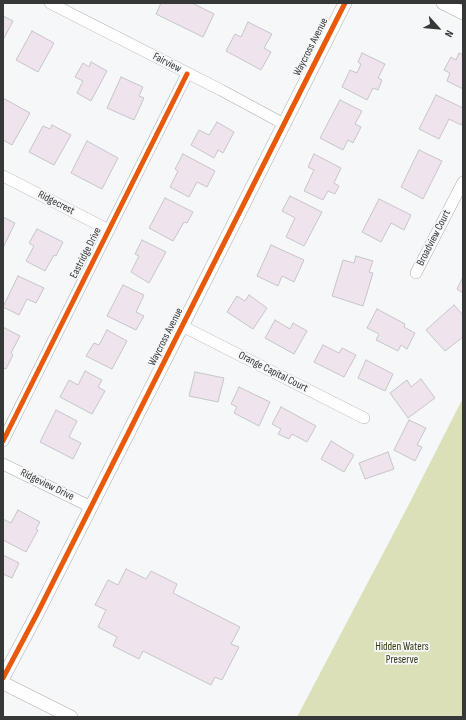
<!DOCTYPE html>
<html>
<head>
<meta charset="utf-8">
<style>
	body { margin:0 }
	#map { position:relative; width:466px; height:720px; overflow:hidden; background:#f6f7f8; font-family:"Sofia Sans Condensed",sans-serif }
	canvas { display:block }
	.frame { position:absolute; inset:0; border:4px solid #363737; pointer-events:none }
	.north { position:absolute; left:418px; top:8px; width:40px; height:40px; -webkit-text-stroke:3px #f5f7f9; paint-order:stroke; rotate:117deg; font-size:11px; font-weight:700; line-height:16px; text-align:center; color:#363737 }
	.north::after { content:''; display:block; margin:auto; width:14px; height:18px; background:#363737; clip-path:polygon(50% 0,100% 100%,50% 72%,0 100%) }
</style>
</head>
<body>
<div id="map">
<canvas width="466" height="720"></canvas>
<div class="frame"></div>
<div class="north">N</div>
</div>
<script>
const ctx = document.querySelector('canvas').getContext('2d');
ctx.lineJoin = 'round';
function paint(path, color) {
  ctx.fillStyle = color;
  ctx.fill(path, 'evenodd');
}
function shape(rows) {
  const path = new Path2D();
  for (const r of rows) {
    path.moveTo(r[0], r[1]);
    for (let i = 2; i < r.length; i += 2) path.lineTo(r[i], r[i + 1]);
  }
  return path;
}
function strokePath(path, color, width, dash) {
  ctx.strokeStyle = color;
  ctx.lineWidth = width;
  ctx.lineCap = dash ? 'butt' : 'round';
  ctx.setLineDash(dash || []);
  ctx.stroke(path);
}
function drawText(font, color, halo, rows, align = 'center') {
  ctx.font = font + ' "Sofia Sans Condensed",sans-serif';
  ctx.lineWidth = 3.5;
  ctx.setLineDash([]);
  ctx.textBaseline = 'middle';
  ctx.strokeStyle = halo;
  ctx.fillStyle = color;
  for (const [text, x, y, turn = 0] of rows) {
    ctx.save();
    ctx.translate(x, y);
    ctx.rotate((+turn || 0) * Math.PI / 180);
    ctx.textAlign = isNaN(turn) ? turn : align;
    if (halo) ctx.strokeText(text, 0, 0);
    ctx.fillText(text, 0, 0);
    ctx.restore();
  }
}
const green = shape([
	[463,398,463,717,297,717,407,508]
]);
const building = shape([
	[161,3,192,3,214,14,203,37,156,14,161,3],
	[3,16,13,21,3,40,3,16],
	[248,22,272,34,264,48,271,52,261,70,226,51,235,34,241,37,248,22],
	[32,31,54,43,38,72,16,60,32,31],
	[362,53,385,64,378,78,382,80,378,90,373,88,367,100,342,87,350,70,357,73,361,64,358,62,362,53],
	[459,53,463,55,463,89,447,81,450,73,444,70,451,57,456,60,459,53],
	[91,62,107,71,91,101,77,93,83,81,75,77,83,63,89,67,91,62],
	[121,77,143,87,139,96,144,98,134,120,107,108,121,77],
	[436,95,463,108,463,121,461,125,449,119,439,139,419,129,436,95],
	[3,98,30,113,12,145,3,140,3,98],
	[340,100,362,111,355,124,361,127,353,143,348,140,343,150,320,138,340,100],
	[217,122,234,132,223,153,218,150,214,158,191,145,199,130,209,135,217,122],
	[52,125,71,135,54,165,29,152,43,126,50,129,52,125],
	[87,141,118,158,102,189,71,173,87,141],
	[419,150,442,161,423,199,401,187,419,150],
	[183,154,215,171,207,187,197,182,189,197,170,187,178,171,175,169,183,154],
	[314,154,341,168,334,183,339,186,335,194,328,191,323,200,304,191,314,170,308,167,314,154],
	[290,196,322,212,304,246,286,237,295,218,282,211,290,196],
	[165,198,193,212,187,223,184,222,173,241,149,228,165,198],
	[379,199,411,215,404,230,391,223,381,242,362,232,379,199],
	[3,217,15,223,3,248,3,217],
	[37,229,63,242,56,256,54,255,45,271,26,261,34,246,29,243,37,229],
	[142,240,166,252,149,283,131,272,139,256,135,254,142,240],
	[271,245,304,260,294,282,282,276,278,286,257,276,271,245],
	[356,256,373,261,369,272,373,273,363,306,332,296,343,260,354,263,356,256],
	[18,276,44,288,36,303,27,299,19,315,3,307,18,276],
	[463,277,463,293,457,289,463,277],
	[123,285,144,295,136,312,144,316,136,330,107,316,123,285],
	[249,295,267,308,253,329,227,312,237,296,245,301,249,295],
	[454,305,463,315,463,337,445,351,426,330,454,305],
	[377,309,405,324,404,327,415,333,407,349,401,345,398,351,376,340,379,334,367,328,377,309],
	[275,320,290,329,293,323,307,331,294,354,265,338,275,320],
	[3,327,20,336,11,353,13,355,6,369,3,368,3,327],
	[107,330,127,341,112,369,86,356,94,343,99,345,107,330],
	[323,345,339,353,342,348,356,355,344,377,314,362,323,345],
	[366,360,393,374,385,391,358,378,366,360],
	[85,371,102,380,98,387,105,391,92,414,60,397,69,380,78,385,85,371],
	[195,372,224,378,218,402,189,396,195,372],
	[421,379,435,398,408,418,390,393,407,380,411,387,421,379],
	[239,387,270,402,259,426,234,413,237,407,231,404,239,387],
	[281,407,316,426,307,442,292,434,289,439,278,434,281,429,272,424,281,407],
	[56,410,77,421,69,437,81,443,73,459,40,442,56,410],
	[409,420,426,428,417,445,422,447,415,461,394,450,409,420],
	[331,441,354,455,344,472,321,459,331,441],
	[388,452,394,469,365,479,359,463,388,452],
	[18,510,40,522,36,529,38,530,26,552,3,540,3,519,11,523,18,510],
	[3,555,19,563,12,578,3,574,3,555],
	[126,569,146,579,151,571,177,584,173,593,240,627,231,644,239,647,222,680,215,677,211,685,143,651,139,659,113,646,117,637,98,627,106,610,95,605,108,580,118,585,126,569]
]);
const minor = shape([
	[50,3,221,90,284,124],
	[3,176,109,230],
	[416,273,463,182],
	[182,326,364,418],
	[3,441,187,74],
	[3,464,91,507]
]);
const tertiary = shape([
	[443,3,463,13],
	[3,678,38,612,345,3],
	[3,683,71,717]
]);
const cycleway = shape([
	[3,441,187,74],
	[3,678,38,612,345,3]
]);
const streetNames = [
	["Waycross Avenue",311,47,-63],
	["Fairview",167,63,27],
	["Ridgecrest",56,203,27],
	["Broadview Court",434,238,-63],
	["Eastridge Drive",86,253,-63],
	["Waycross Avenue",166,337,-63],
	["Orange Capital Court",273,372,27],
	["Ridgeview Drive",47,485,26]
];
const parkNames = [
	["Hidden Waters",402,647],
	["Preserve",402,660]
];
paint(green, '#dce0b8');
paint(building, '#efe3ee');
strokePath(building, '#c5c5c6', 1);
strokePath(minor, '#acadae', 12);
strokePath(tertiary, '#acadae', 14);
strokePath(minor, '#fefefe', 11);
strokePath(tertiary, '#fefefe', 13);
strokePath(cycleway, '#e8590c', 5);
drawText('11px', '#363737', '#f5f7f9', streetNames);
drawText('11px', '#36390d', '#f5f7f9', parkNames);
</script>
</body>
</html>
